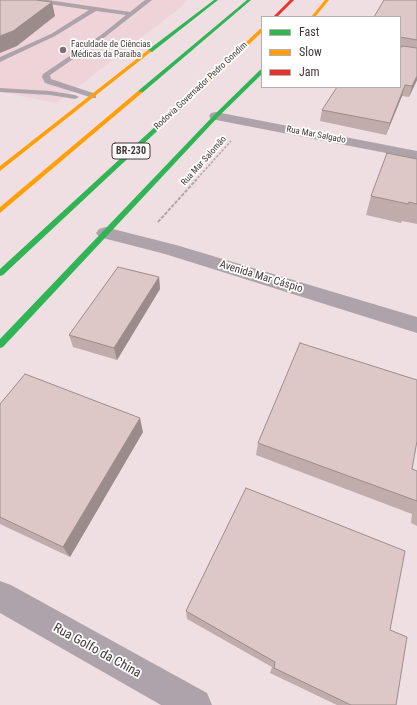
<!DOCTYPE html>
<html>
<head>
<meta charset="utf-8">
<style>
	body { margin:0 }
	#map { position:relative; width:417px; height:705px; overflow:hidden; background:#efdfe2; font-family:"Roboto Condensed",sans-serif }
	canvas { display:block }
	.legend { position:absolute; left:261px; top:16px; width:140px; height:72px; box-sizing:border-box; background:#fff; border:1px solid #b3afb0; margin:0; padding:5px 7px; list-style:none; font-size:12px; color:#423739 }
	.legend li { display:flex; align-items:center; gap:8px; height:20px }
	.legend b { width:20px; border:1px solid #b3afb0 }
</style>
</head>
<body>
<div id="map">
<canvas width="417" height="705"></canvas>
<ul class="legend">
<li><b style="height:5px;background:#30b455"></b>Fast</li>
<li><b style="height:5px;background:#ff9f0a"></b>Slow</li>
<li><b style="height:5px;background:#e5322d"></b>Jam</li>
</ul>
</div>
<script>
const ctx = document.querySelector('canvas').getContext('2d');
ctx.lineJoin = 'round';
function paint(path, color) {
  ctx.fillStyle = color;
  ctx.fill(path, 'evenodd');
}
function shape(rows) {
  const path = new Path2D();
  for (const r of rows) {
    path.moveTo(r[0], r[1]);
    for (let i = 2; i < r.length; i += 2) path.lineTo(r[i], r[i + 1]);
  }
  return path;
}
function strokePath(path, color, width, dash) {
  ctx.strokeStyle = color;
  ctx.lineWidth = width;
  ctx.lineCap = dash ? 'butt' : 'round';
  ctx.setLineDash(dash || []);
  ctx.stroke(path);
}
function drawText(font, color, halo, rows, align = 'center') {
  ctx.font = font + ' "Roboto Condensed",sans-serif';
  ctx.lineWidth = 3.5;
  ctx.setLineDash([]);
  ctx.textBaseline = 'middle';
  ctx.strokeStyle = halo;
  ctx.fillStyle = color;
  for (const [text, x, y, turn = 0] of rows) {
    ctx.save();
    ctx.translate(x, y);
    ctx.rotate((+turn || 0) * Math.PI / 180);
    ctx.textAlign = isNaN(turn) ? turn : align;
    if (halo) ctx.strokeText(text, 0, 0);
    ctx.fillText(text, 0, 0);
    ctx.restore();
  }
}
const built = shape([
	[0,0,186,0,180,8,57,103,0,92]
]);
const pathFar1 = shape([
	[195,181,231,141]
]);
const path = shape([
	[158,222,196,180]
]);
const lane = shape([
	[33,0,48,0,130,12,145,0,152,0,105,37,50,75,51,79,96,94,96,98,93,98,45,83,42,77,43,74,101,35,126,15,96,11,55,36,0,62,0,57,51,34,89,10,36,2,33,0],
	[0,88,50,91,75,95,79,97,75,99,50,95,0,92,0,88]
]);
const street = shape([
	[216,112,417,151,417,159,211,119,209,116,211,113,216,112],
	[105,227,176,245,417,317,417,333,165,254,99,237,96,233,99,229,105,227],
	[0,581,11,585,207,693,212,705,161,705,0,613,0,581]
]);
const fast = shape([
	[214,0,218,0,152,52,148,52,148,50,214,0],
	[247,0,251,0,142,93,138,93,138,91,247,0],
	[260,70,262,70,262,74,218,117,3,347,0,348,0,339,214,115,260,70],
	[194,91,199,92,3,275,0,276,0,269,194,91]
]);
const slow = shape([
	[325,0,329,0,315,17,311,17,325,0],
	[260,29,262,29,262,32,198,93,194,93,194,91,260,29],
	[148,50,152,51,0,171,0,166,148,50],
	[138,91,143,92,0,213,0,207,138,91]
]);
const jam = shape([
	[290,0,294,0,277,17,273,17,290,0]
]);
const wall = shape([
	[417,0,417,80,409,97,402,96,386,135,320,121,322,110,400,87,401,48,400,47,400,17],
	[417,159,417,224,402,221,401,223,366,215,371,196],
	[159,277,160,289,117,360,73,347,69,335],
	[0,404,143,432,70,557,0,524],
	[258,443,412,469,417,471,417,526,411,523,412,514,256,455],
	[186,611,390,630,396,705,337,705,270,673,272,667,187,619]
]);
const shadedWall = shape([
	[52,2,55,16,17,46,0,53,0,36],
	[417,76,417,80,409,97,412,86],
	[405,85,402,96,386,135,390,123],
	[159,277,160,289,117,360,114,348],
	[140,418,143,432,70,557,63,547]
]);
const building = shape([
	[0,0,36,0,52,2,13,31,0,36,0,0],
	[384,0,417,0,417,40,400,37,400,17,374,17,384,0],
	[402,46,417,48,417,76,412,86,405,85,390,123,322,110,337,87,400,87,400,49,402,46],
	[387,153,417,159,417,204,409,202,408,204,371,196,387,153],
	[118,267,159,277,114,348,69,335,118,267],
	[300,343,417,380,417,441,412,469,417,471,417,501,258,443,300,343],
	[25,374,140,418,63,547,0,517,0,404,25,374],
	[246,488,405,551,390,630,407,637,396,705,351,705,274,668,275,662,186,611,246,488]
]);
const markers = [
	[63,50,4,"#7f7274"]
];
const farPoinames = [
	["Faculdade de Ciências",71,45],
	["Médicas da Paraíba",71,55]
];
const farStreetnames = [
	["Rodovia Governador Pedro Gondim",201,86,-43],
	["Rua Mar Salgado",316,135,11],
	["Rua Mar Salomão",204,161,-48]
];
const shields = [
	[131,151,38]
];
const shieldNames = [
	["BR-230",131,151]
];
const streetNames = [
	["Avenida Mar Cáspio",261,277,17]
];
const nearStreetnames = [
	["Rua Golfo da China",97,651,29]
];
paint(built, '#eed3d8');
strokePath(pathFar1, '#b0a5ab', 1.5, [2.5, 1.5]);
strokePath(path, '#b0a5ab', 2, [3.5, 1.5]);
paint(lane, '#afa3ab');
paint(street, '#afa3ab');
paint(fast, '#30b455');
paint(slow, '#ff9f0a');
paint(jam, '#e5322d');
paint(wall, '#bfacab');
paint(shadedWall, '#9b8c8b');
paint(building, '#dec8c7');
strokePath(building, '#9b8c8b', 1);
for (const [x, y, r, color] of markers) {
  const dot = new Path2D();
  dot.arc(x, y, r, 0, 2 * Math.PI);
  ctx.fillStyle = color;
  ctx.fill(dot);
  strokePath(dot, '#fff', 1.5);
}
drawText('9px', '#423739', '#fff', farPoinames, 'left');
drawText('9px', '#423739', '#fff', farStreetnames);
for (const [x, y, w] of shields) {
  const box = new Path2D();
  box.roundRect(x - w / 2, y - 8, w, 16, 3);
  ctx.fillStyle = '#fff';
  ctx.fill(box);
  strokePath(box, '#423739', 1);
}
drawText('bold 10px', '#423739', null, shieldNames);
drawText('11px', '#423739', '#fff', streetNames);
drawText('13px', '#423739', '#fff', nearStreetnames);
</script>
</body>
</html>
